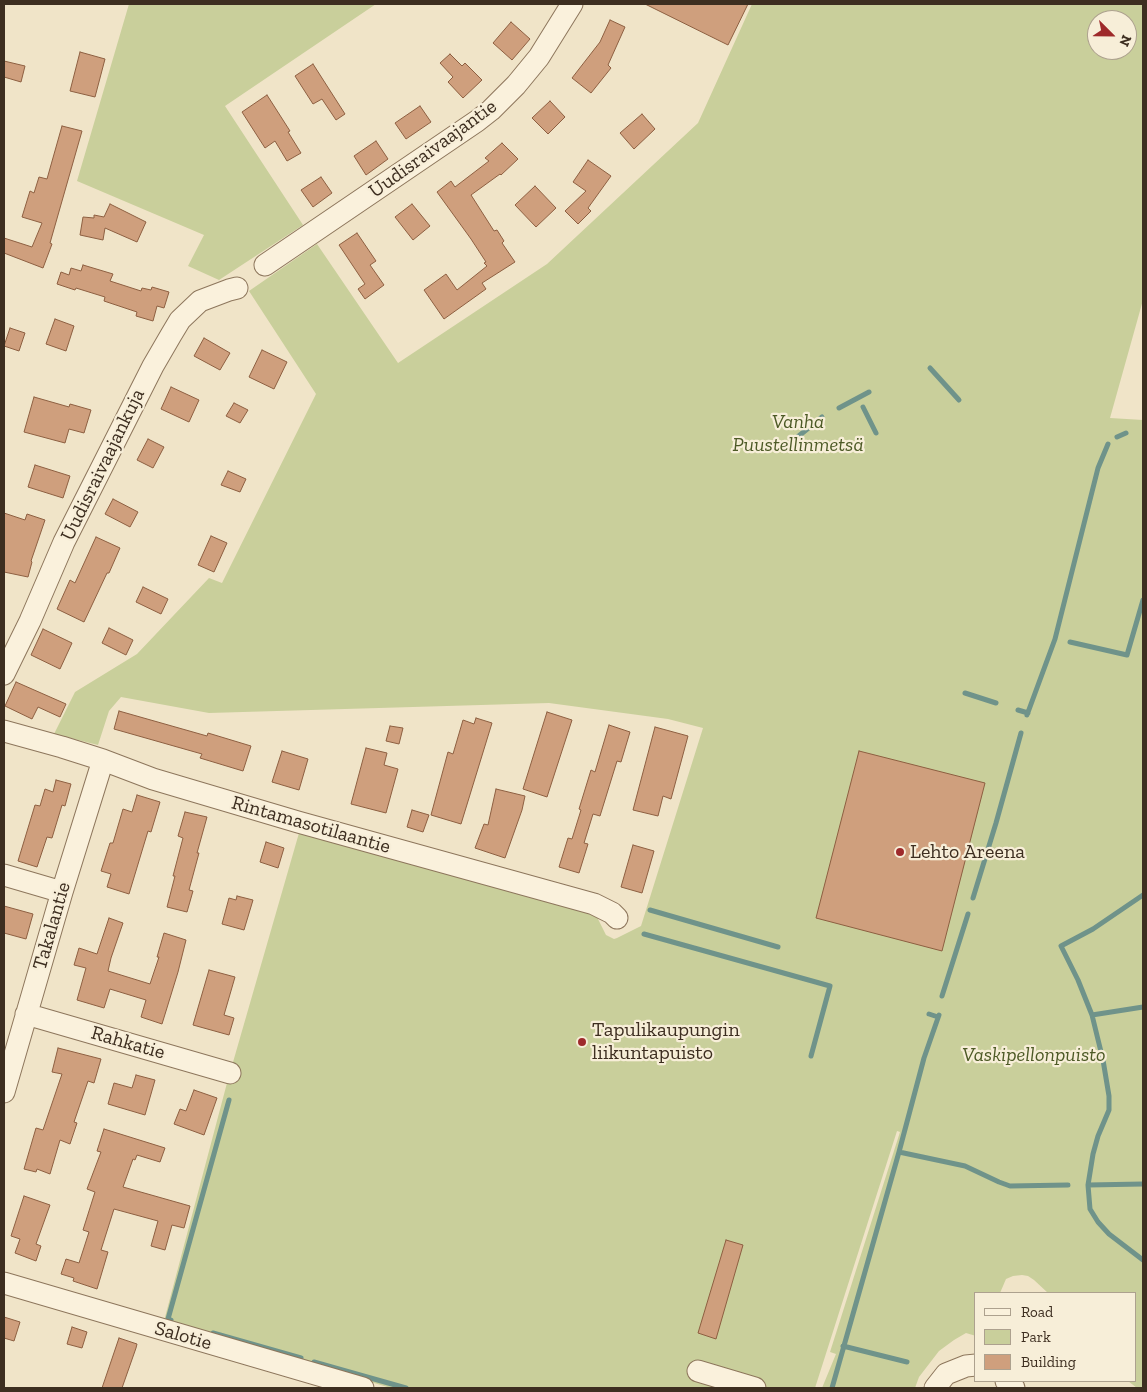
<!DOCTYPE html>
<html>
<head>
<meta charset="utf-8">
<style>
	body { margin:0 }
	#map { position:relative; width:1147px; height:1392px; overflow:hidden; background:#f0e4c8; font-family:"Zilla Slab",serif }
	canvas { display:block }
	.frame { position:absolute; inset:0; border:5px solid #3d2e20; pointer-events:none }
	.legend { position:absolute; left:974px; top:1292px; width:162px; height:90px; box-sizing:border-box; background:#f7eed8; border:1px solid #ada18e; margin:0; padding:6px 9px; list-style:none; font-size:15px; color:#3d2e20 }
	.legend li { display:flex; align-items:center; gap:10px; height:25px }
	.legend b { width:25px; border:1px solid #ada18e }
	.north { position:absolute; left:1087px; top:10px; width:50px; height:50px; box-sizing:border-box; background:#f7eed8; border:1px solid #ada18e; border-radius:50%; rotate:113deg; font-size:14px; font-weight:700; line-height:20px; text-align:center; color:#3d2e20 }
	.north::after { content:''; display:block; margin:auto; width:18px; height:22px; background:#9e2a2b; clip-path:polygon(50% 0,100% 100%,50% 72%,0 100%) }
</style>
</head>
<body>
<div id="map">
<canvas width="1147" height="1392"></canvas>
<div class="frame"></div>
<ul class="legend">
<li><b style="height:6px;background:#faf1dc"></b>Road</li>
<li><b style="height:14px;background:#c9cf9b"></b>Park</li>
<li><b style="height:14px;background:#cf9f7d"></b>Building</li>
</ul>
<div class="north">N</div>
</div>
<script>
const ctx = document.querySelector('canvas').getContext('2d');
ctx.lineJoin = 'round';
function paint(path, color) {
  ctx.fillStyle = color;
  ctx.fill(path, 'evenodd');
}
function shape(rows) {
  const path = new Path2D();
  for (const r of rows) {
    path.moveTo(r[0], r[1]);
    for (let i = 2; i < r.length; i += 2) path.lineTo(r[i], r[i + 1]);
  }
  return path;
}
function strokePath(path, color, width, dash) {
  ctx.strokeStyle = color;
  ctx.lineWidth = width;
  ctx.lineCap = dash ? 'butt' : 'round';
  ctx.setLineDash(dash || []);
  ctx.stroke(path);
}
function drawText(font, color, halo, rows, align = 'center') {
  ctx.font = font + ' "Zilla Slab",serif';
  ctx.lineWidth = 4.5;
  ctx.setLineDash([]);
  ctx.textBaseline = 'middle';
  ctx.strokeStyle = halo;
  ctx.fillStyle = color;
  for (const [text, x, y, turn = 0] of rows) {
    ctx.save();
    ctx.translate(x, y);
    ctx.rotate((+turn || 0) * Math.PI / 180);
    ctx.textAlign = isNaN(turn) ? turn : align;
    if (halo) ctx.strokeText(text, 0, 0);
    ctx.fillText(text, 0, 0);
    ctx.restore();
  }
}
const green = shape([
	[129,4,376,4,225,106,303,225,219,280,188,266,204,235,77,181],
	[752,4,1143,4,1143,300,1110,418,1143,420,1143,1388,1137,1388,1128,1381,1136,1381,1136,1293,1048,1293,1034,1280,1028,1276,1022,1275,1013,1276,1006,1279,1000,1293,976,1293,976,1336,966,1333,954,1340,939,1351,919,1377,915,1388,822,1388,836,1354,830,1352,900,1132,897,1131,815,1388,740,1388,718,1382,717,1388,391,1388,164,1321,227,1083,299,833,596,915,606,935,614,939,617,938,641,926,703,728,668,719,549,703,209,713,121,697,109,711,98,745,54,734,75,692,137,654,209,578,222,583,316,394,249,291,317,244,398,363,547,264,698,123],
	[1097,20,1127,20,1127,50,1097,50]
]);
const stream = shape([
	[930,368,959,400],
	[863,407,876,433],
	[839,408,869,392],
	[1117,437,1126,433],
	[795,439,822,417],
	[1070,642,1127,655,1143,600],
	[965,693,996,703],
	[1018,710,1028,713],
	[1027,715,1055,639,1098,468,1108,444],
	[1143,895,1093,929,1061,946,1078,980,1092,1015,1103,1060,1109,1096,1109,1110,1098,1136,1093,1154,1088,1185,1090,1209,1098,1222,1109,1234,1143,1260],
	[973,898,996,823,1021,733],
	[650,910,778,947],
	[644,934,830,986,811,1056],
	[942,996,968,914],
	[929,1014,938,1017],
	[1092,1015,1143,1007],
	[899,1152,965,1166,999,1182,1010,1186,1068,1185],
	[1088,1185,1143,1184],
	[171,1320,168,1319,229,1100],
	[213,1333,301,1358],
	[843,1346,907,1362],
	[314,1362,406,1388],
	[832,1388,899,1152,924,1058,939,1015]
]);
const building = shape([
	[645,4,748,4,728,45,645,4],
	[610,20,625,27,608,65,611,68,591,93,572,78,600,42,610,20],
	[511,22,530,39,512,60,493,43,511,22],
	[80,52,105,59,95,97,70,91,80,52],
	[450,54,462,66,465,63,482,80,463,98,448,82,453,77,440,63,450,54],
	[4,61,25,66,21,82,4,77,4,61],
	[313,64,345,114,336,120,322,99,313,104,295,76,313,64],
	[267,95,290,131,288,132,301,153,287,161,275,141,265,148,242,112,267,95],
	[550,101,565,117,548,134,532,118,550,101],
	[420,106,431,122,406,139,395,123,420,106],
	[642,114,655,129,634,149,620,133,642,114],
	[62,126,82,131,50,243,52,244,43,268,4,253,4,238,32,247,42,223,22,217,30,191,34,193,39,177,47,179,62,126],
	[376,141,388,159,366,175,354,156,376,141],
	[502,143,518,159,501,175,500,174,471,195,494,231,497,230,504,241,502,243,515,262,482,283,486,289,444,319,424,290,446,274,457,290,487,266,484,263,486,262,471,239,437,192,451,181,455,187,489,161,485,158,502,143],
	[588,160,611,176,588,208,591,211,578,224,565,211,586,191,573,182,588,160],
	[321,177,332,193,313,207,301,190,321,177],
	[535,186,556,208,536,227,515,205,535,186],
	[110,204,146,222,137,242,105,228,103,240,80,235,83,217,94,218,94,215,104,217,110,204],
	[412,204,430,226,413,240,395,217,412,204],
	[357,233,376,261,370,265,384,285,365,299,358,289,365,284,339,245,357,233],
	[83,265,113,274,110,281,141,291,142,288,151,290,152,287,169,292,164,308,157,306,153,321,136,316,137,312,104,301,105,297,76,288,75,290,57,284,61,272,69,275,71,268,81,271,83,265],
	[55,319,74,326,66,351,46,344,55,319],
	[10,328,25,333,19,351,4,346,10,328],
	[204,338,230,353,220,370,194,356,204,338],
	[262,350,287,362,274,389,249,377,262,350],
	[171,387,199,400,189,422,161,409,171,387],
	[34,397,69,407,70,404,91,410,84,433,69,429,65,443,24,432,34,397],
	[234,403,248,410,240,423,226,416,234,403],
	[148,439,164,447,153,468,137,460,148,439],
	[35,465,70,476,63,498,28,487,35,465],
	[228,471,246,479,240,492,221,485,228,471],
	[113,499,138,512,130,527,105,514,113,499],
	[4,513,25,520,27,514,45,520,31,561,32,562,28,577,4,572,4,513],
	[211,536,227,543,214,572,198,565,211,536],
	[96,537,120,548,109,573,107,573,84,622,57,609,70,580,75,583,96,537],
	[143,587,168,599,161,614,136,602,143,587],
	[109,628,133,640,126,655,102,643,109,628],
	[43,629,72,643,60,669,31,655,43,629],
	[16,682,66,704,60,717,38,707,32,719,5,706,16,682],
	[119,711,207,736,208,733,251,746,243,771,200,758,202,754,114,729,119,711],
	[547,712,572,720,547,797,523,789,547,712],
	[476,718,492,723,461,824,431,815,448,752,453,754,463,720,474,724,476,718],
	[609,725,630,732,621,762,617,761,600,816,593,814,584,843,588,844,579,873,559,867,568,838,572,839,581,810,579,809,591,770,595,772,609,725],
	[390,726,403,728,399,744,386,741,390,726],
	[655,727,688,736,671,799,663,796,658,816,633,810,655,727],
	[366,748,387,753,384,765,398,769,386,813,351,804,366,748],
	[282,751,308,759,299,790,272,782,282,751],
	[859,751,985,783,942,951,816,918,859,751],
	[56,780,71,784,65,806,62,805,52,838,47,837,37,867,18,861,35,805,40,806,45,789,53,792,56,780],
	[496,789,525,796,522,810,505,858,475,848,484,824,488,825,496,789],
	[137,795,160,802,151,832,148,831,129,894,107,887,111,874,101,871,110,843,113,843,123,809,132,812,137,795],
	[412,810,429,815,423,832,407,827,412,810],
	[185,812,207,817,197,853,199,853,189,890,193,891,187,912,167,907,175,876,173,876,183,838,178,836,185,812],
	[266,842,284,848,278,868,260,862,266,842],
	[633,845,654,851,642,893,621,887,633,845],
	[237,896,253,900,244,930,222,924,229,898,236,900,237,896],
	[4,906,33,914,26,939,4,933,4,906],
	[109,918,123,923,111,958,108,971,150,984,159,957,157,957,164,933,186,940,178,972,162,1024,141,1017,146,1000,110,989,104,1008,77,1000,86,968,74,965,79,948,97,954,109,918],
	[209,970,235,977,224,1015,234,1018,229,1035,193,1025,209,970],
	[58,1048,101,1059,94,1083,88,1081,74,1122,77,1123,70,1144,60,1140,50,1174,37,1169,36,1172,24,1169,36,1128,43,1130,62,1074,52,1072,58,1048],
	[136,1075,155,1080,145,1115,108,1104,114,1083,132,1088,136,1075],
	[194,1090,217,1098,204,1135,174,1124,180,1109,186,1111,194,1090],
	[104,1129,165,1148,160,1162,137,1155,135,1160,133,1159,123,1187,190,1206,184,1228,172,1225,165,1250,151,1246,158,1221,114,1209,101,1250,108,1252,97,1289,73,1281,74,1278,61,1274,66,1259,79,1263,89,1232,83,1230,95,1192,87,1189,101,1152,97,1151,104,1129],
	[24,1196,50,1205,36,1244,41,1246,36,1261,15,1253,20,1239,11,1236,24,1196],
	[726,1240,743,1245,716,1339,698,1333,726,1240],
	[4,1317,20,1322,14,1341,4,1338,4,1317],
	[72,1327,87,1332,82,1348,67,1344,72,1327],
	[119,1338,137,1344,136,1348,122,1388,102,1388,119,1338]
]);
const minor = shape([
	[265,265,477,121,491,110,516,85,539,57,572,4],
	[4,674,30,621,64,542,153,366,171,335,180,320,200,301,229,290,237,288],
	[4,731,62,747,103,760,153,779,298,822,594,904,612,913,617,918],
	[4,875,62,892],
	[26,1014,230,1073],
	[4,1092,62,892,103,760],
	[4,1283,363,1388],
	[698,1371,755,1388],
	[1006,1381,1014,1388],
	[935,1388,946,1374,966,1366,976,1365]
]);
const markers = [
	[900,852,5,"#9e2a2b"],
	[582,1042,5,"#9e2a2b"]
];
const streetNames = [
	["Uudisraivaajantie",433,149,-36],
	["Uudisraivaajankuja",103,465,-64],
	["Rintamasotilaantie",311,825,16],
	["Takalantie",52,926,-74],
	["Rahkatie",128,1043,16],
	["Salotie",183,1336,16]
];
const parkNames = [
	["Vanha",798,422],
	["Puustellinmetsä",798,445],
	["Vaskipellonpuisto",1034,1055]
];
const poiNames = [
	["Lehto Areena",910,852],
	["Tapulikaupungin",592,1030],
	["liikuntapuisto",592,1053]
];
paint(green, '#c9cf9b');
strokePath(stream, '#6f938a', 5);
paint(building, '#cf9f7d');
strokePath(building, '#8d5f41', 1);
strokePath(minor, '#8d765c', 23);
strokePath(minor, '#faf1dc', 21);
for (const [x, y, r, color] of markers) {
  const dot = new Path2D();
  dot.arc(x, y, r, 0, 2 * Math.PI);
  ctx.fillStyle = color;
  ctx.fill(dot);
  strokePath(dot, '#f7eed8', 2);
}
drawText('20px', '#3d2e20', '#f7eed8', streetNames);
drawText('italic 20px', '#4d5a26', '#f7eed8', parkNames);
drawText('20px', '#3d2e20', '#f7eed8', poiNames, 'left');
</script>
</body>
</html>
